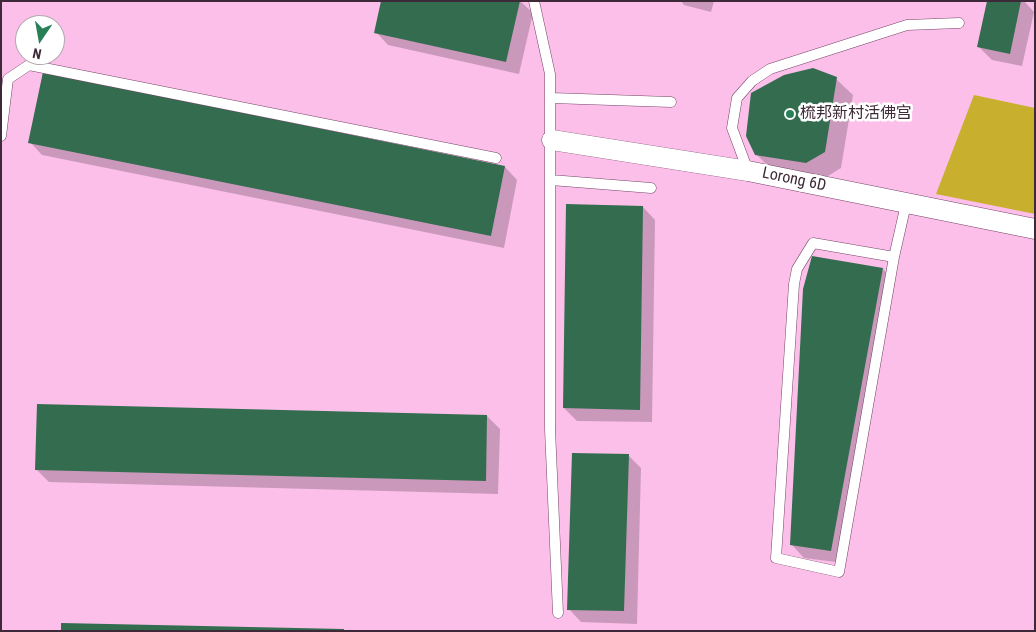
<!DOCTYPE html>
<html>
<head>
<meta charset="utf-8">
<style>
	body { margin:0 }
	#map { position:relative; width:1036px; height:632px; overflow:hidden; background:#fdd0ee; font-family:"Roboto Condensed",sans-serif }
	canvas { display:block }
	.frame { position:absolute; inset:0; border:2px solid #3d2937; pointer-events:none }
	.north { position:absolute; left:15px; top:15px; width:50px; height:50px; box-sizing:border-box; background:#fff; border:1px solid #b1a9af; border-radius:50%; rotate:192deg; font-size:14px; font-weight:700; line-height:20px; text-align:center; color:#3d2937 }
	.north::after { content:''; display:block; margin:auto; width:18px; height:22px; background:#288156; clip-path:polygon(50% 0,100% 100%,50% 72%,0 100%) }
</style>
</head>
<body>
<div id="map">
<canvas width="1036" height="632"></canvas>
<div class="frame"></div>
<div class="north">N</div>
</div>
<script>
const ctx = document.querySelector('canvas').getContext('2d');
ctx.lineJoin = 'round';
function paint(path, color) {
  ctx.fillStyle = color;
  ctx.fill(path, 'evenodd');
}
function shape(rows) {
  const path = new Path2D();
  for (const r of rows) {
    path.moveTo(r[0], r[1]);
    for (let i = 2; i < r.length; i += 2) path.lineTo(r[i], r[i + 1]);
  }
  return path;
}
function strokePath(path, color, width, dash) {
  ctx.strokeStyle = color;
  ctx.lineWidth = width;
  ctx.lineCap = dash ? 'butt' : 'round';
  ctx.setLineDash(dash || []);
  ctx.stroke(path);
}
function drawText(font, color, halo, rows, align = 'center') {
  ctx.font = font + ' "Roboto Condensed","Noto Sans SC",sans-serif';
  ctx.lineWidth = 5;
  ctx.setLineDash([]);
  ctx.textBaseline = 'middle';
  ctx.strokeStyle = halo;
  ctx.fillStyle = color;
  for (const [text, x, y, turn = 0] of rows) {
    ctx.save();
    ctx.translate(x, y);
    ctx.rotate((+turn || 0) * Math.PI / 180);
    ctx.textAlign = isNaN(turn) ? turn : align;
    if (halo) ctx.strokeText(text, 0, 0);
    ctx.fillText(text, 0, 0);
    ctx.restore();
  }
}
const built = shape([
	[1,1,1035,1,1035,631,1,631],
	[25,25,55,25,55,55,25,55]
]);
const green = shape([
	[974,95,1035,108,1035,214,936,194]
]);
const shadow = shape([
	[383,1,520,1,533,13,519,74,388,45,376,32],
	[681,1,714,1,711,12,684,5],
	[989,1,1024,1,1034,12,1022,66,992,60,979,47],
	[836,79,853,95,841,168,823,179,773,171,756,154],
	[30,142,505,167,517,180,504,248,42,155],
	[643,207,655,220,652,422,577,421,564,408],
	[883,269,895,282,844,563,804,558,792,545],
	[487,416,500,429,498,494,49,482,37,470],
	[628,455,641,468,637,624,581,622,569,609]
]);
const building = shape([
	[381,1,520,1,506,62,374,33],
	[987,1,1021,1,1010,54,977,47],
	[813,68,837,77,825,152,806,163,755,155,746,136,751,93,784,75],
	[43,72,505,166,491,236,28,143],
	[566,204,643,206,640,410,563,408],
	[812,256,883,268,831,551,790,545,803,289],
	[37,404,487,415,486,481,35,470],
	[572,453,629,454,624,611,567,610],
	[61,623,344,629,344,631,61,631]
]);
const service = shape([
	[534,1,550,74,550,429,558,613],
	[551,98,671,102],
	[1,136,8,79,29,65,496,158],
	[748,171,732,128,737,98,752,81,770,69,907,25,959,23],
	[551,180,651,188],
	[894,257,813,243,797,269,794,284,776,558,839,572,894,257,906,204]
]);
const minor = shape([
	[552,140,748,171,1035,229]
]);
const markers = [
	[790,114,5,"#288156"]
];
const poiNames = [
	["梳邦新村活佛宫",800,114]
];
const streetNames = [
	["Lorong 6D",794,180,12]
];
paint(built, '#fcbfe9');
paint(green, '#c8b02e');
paint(shadow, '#0003');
paint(building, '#336c4e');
strokePath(service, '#754667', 11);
strokePath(minor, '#754667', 21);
strokePath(service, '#fff', 10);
strokePath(minor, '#fff', 20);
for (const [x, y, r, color] of markers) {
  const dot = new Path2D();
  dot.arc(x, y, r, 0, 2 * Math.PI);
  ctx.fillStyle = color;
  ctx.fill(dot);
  strokePath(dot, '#fff', 2);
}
drawText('16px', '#3d2937', '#fff', poiNames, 'left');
drawText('16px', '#3d2937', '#fff', streetNames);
</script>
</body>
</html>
